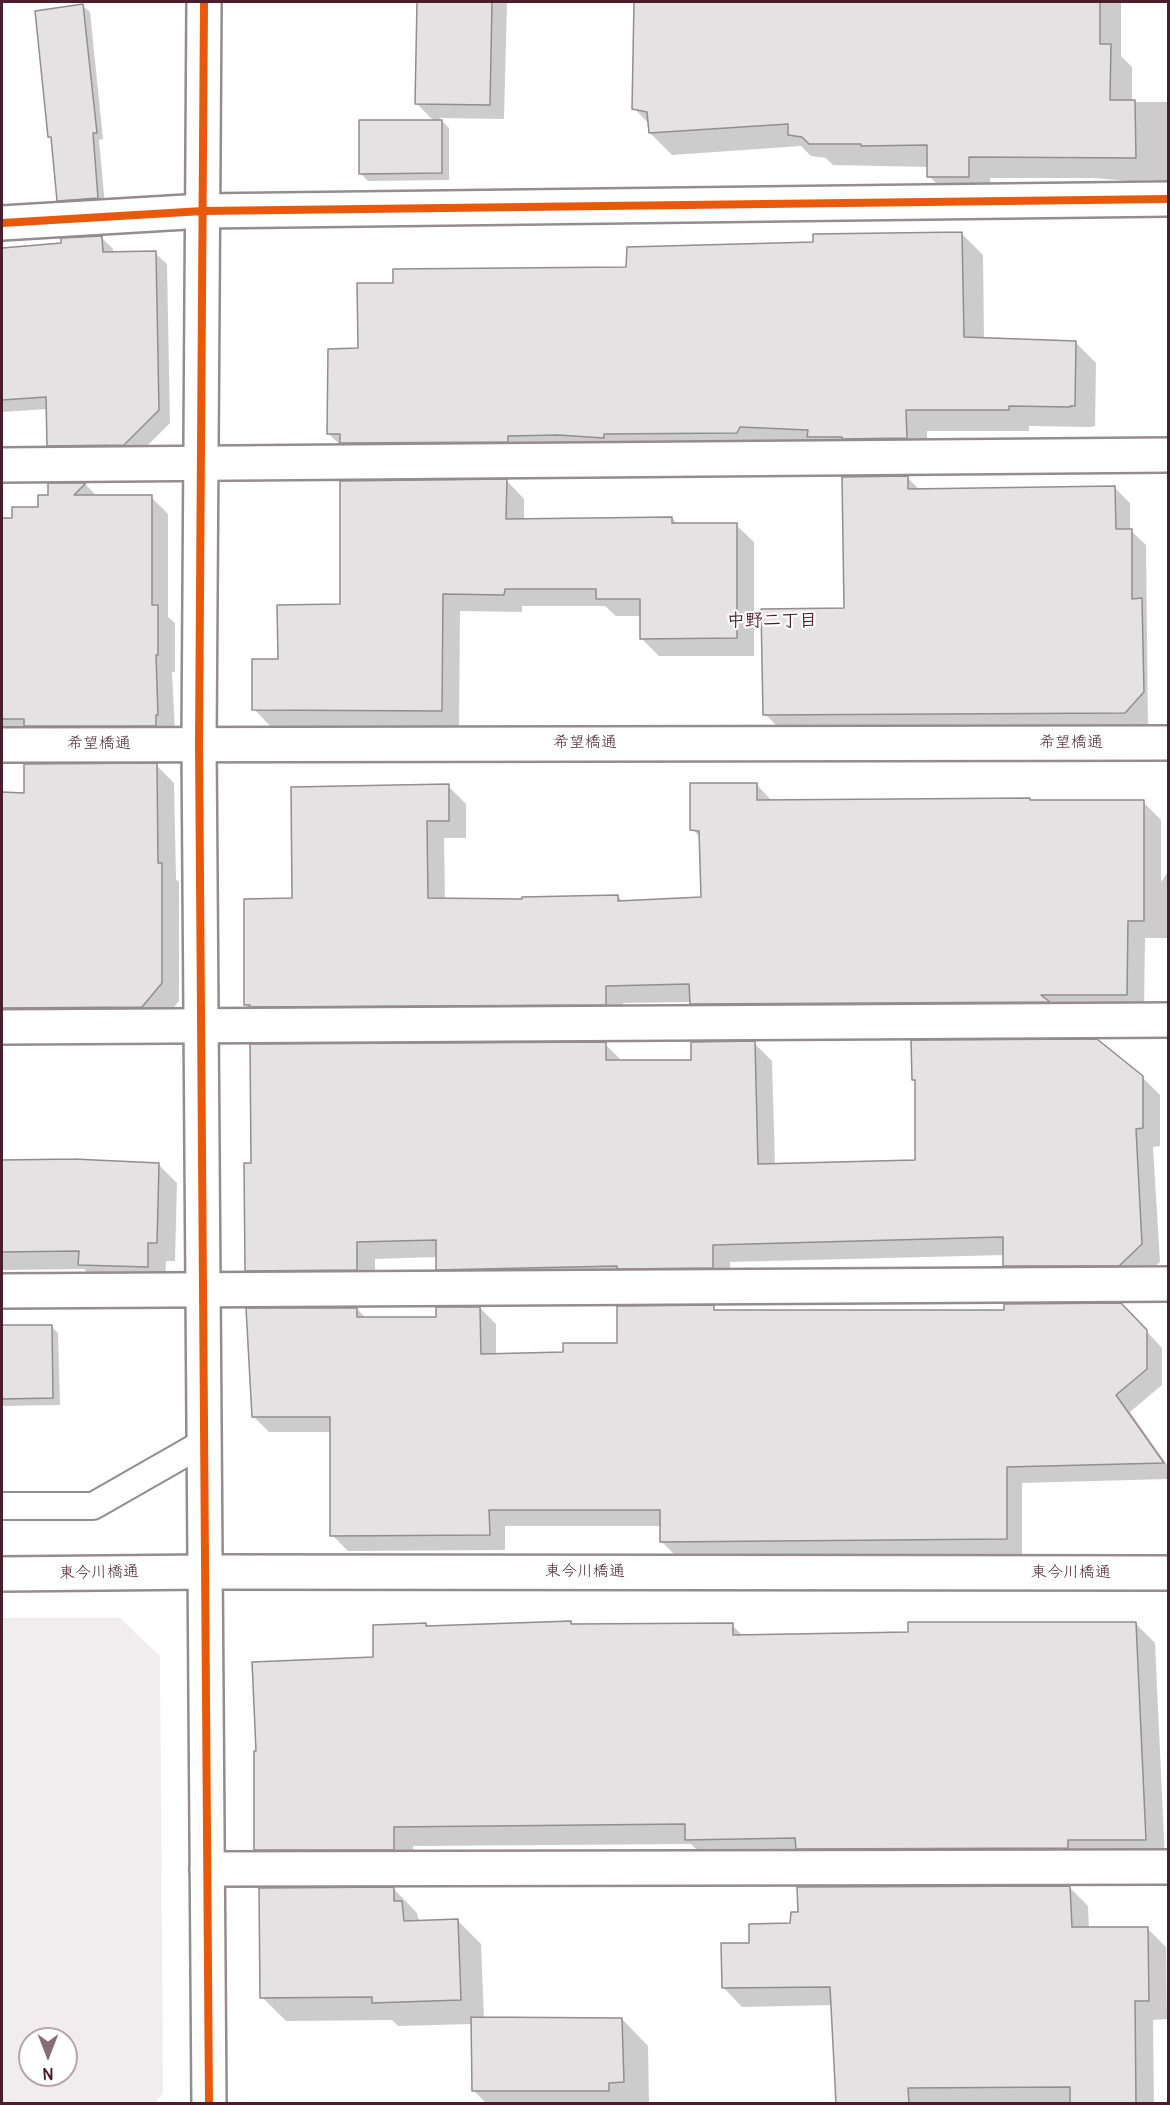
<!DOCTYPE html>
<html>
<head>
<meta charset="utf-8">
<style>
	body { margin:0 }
	#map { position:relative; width:1170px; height:2105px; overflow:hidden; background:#fff; font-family:Pangolin,sans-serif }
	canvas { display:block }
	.frame { position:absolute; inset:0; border:3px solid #4a1f2b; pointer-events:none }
	.north { position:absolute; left:18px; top:2027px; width:60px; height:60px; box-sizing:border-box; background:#fff; border:2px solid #b7a5aa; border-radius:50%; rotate:180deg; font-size:16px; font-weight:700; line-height:24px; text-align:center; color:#4a1f2b }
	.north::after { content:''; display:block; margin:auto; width:21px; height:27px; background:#896d75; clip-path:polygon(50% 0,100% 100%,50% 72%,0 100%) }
</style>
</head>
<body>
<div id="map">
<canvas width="1170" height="2105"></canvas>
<div class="frame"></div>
<div class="north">N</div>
</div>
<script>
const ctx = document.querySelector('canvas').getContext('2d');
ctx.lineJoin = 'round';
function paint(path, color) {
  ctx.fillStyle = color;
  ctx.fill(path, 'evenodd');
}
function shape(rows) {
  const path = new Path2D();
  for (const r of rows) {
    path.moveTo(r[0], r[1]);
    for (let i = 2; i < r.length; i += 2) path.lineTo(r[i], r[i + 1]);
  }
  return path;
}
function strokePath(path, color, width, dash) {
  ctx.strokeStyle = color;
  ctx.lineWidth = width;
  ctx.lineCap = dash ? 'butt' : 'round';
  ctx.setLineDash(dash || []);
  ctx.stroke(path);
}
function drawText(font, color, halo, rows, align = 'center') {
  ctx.font = font + ' Pangolin,"Klee One",sans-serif';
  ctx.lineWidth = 4.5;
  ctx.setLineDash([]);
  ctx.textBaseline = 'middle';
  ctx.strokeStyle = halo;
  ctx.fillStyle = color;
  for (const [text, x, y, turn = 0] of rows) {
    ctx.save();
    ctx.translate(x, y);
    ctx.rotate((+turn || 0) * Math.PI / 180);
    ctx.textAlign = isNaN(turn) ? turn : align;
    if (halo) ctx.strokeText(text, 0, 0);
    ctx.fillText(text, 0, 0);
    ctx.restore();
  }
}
const built = shape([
	[2,1618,120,1618,160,1656,163,2093,155,2103,2,2103],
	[30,2039,66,2039,66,2075,30,2075]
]);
const shadow = shape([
	[419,2,507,2,504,119,439,118,449,128,449,180,368,181,361,174,434,121,417,104],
	[636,2,1121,2,1121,56,1132,67,1132,102,1168,102,1168,180,1131,181,1093,178,990,178,990,198,951,198,929,176,929,167,833,165,826,158,811,156,801,146,672,155,650,133,649,124,634,108],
	[82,5,90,12,103,139,99,140,105,205,66,208,59,200,53,139,49,136],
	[962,234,983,255,984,339,1075,342,1096,363,1095,426,1091,427,1029,426,1029,431,927,431,927,459,350,455,329,434,359,350,395,285,628,268,815,244],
	[101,237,113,249,113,253,155,253,167,264,170,423,136,457,61,457,49,445,48,409,2,412,2,249,63,245],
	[907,477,920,490,1115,488,1130,503,1130,530,1146,545,1148,727,780,729,765,714,846,610],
	[507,481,524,499,524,520,672,518,678,525,736,525,754,542,754,656,659,656,642,639,642,616,616,616,605,606,522,606,522,612,460,611,459,728,271,727,254,709,280,661,341,605],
	[49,485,86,485,98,497,151,497,168,514,168,617,175,623,175,672,172,672,175,732,2,735,2,520,14,520,39,509,49,497],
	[156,765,174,783,176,879,179,882,179,1001,160,1025,2,1027,2,794,25,795],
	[756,784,773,802,1143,802,1161,820,1161,882,1168,872,1168,938,1145,938,1144,1012,709,1021,691,1002,623,1003,623,1022,264,1022,246,1005,294,900,448,786,466,804,466,838,444,838,445,899,523,900,618,896,623,902,703,899,701,838,692,829],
	[754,1043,772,1061,775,1165,916,1162,916,1082,914,1080,1142,1077,1160,1095,1160,1146,1153,1147,1160,1262,1137,1283,1023,1284,1005,1266,1005,1255,730,1262,730,1285,455,1287,437,1269,437,1257,375,1259,375,1287,264,1288,247,1270,252,1164,605,1044,622,1061,693,1061],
	[74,1160,158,1164,177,1183,175,1261,166,1261,165,1285,98,1283,84,1269,2,1270,2,1161],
	[713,1307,718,1312,1137,1321,1162,1348,1162,1385,1130,1412,1168,1466,1168,1479,1022,1483,1022,1554,677,1557,661,1541,661,1526,505,1526,505,1550,348,1551,332,1535,331,1432,269,1432,253,1416,357,1309,366,1318,437,1318,480,1308,496,1324,496,1355,565,1353,618,1345],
	[51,1326,58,1333,60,1405,2,1406,2,1327],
	[571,1622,573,1625,732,1625,743,1636,910,1633,1135,1623,1155,1643,1165,1860,707,1860,691,1844,413,1846,413,1869,276,1869,256,1849,375,1658,426,1625,428,1627],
	[1069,1887,1088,1906,1089,1929,1147,1928,1166,1947,1167,2019,1153,2020,1154,2104,837,2104,833,2005,742,2007,724,1988,751,1945,792,1925],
	[394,1889,417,1913,418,1918,421,1922,457,1920,481,1944,484,2019,622,2019,648,2046,649,2104,487,2104,473,2090,473,2024,398,2026,392,2020,286,2021,262,1997]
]);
const building = shape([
	[417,2,492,2,490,105,415,104,417,2],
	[634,2,1100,2,1100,44,1111,44,1110,100,1135,100,1136,158,969,157,969,177,927,177,927,145,861,146,861,144,809,144,802,137,788,135,788,124,649,133,647,112,632,109,634,2],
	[83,4,97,133,93,133,98,198,57,201,51,137,48,137,35,11,83,4],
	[359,120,442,120,442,173,359,174,359,120],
	[962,232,964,337,1076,341,1075,406,1070,406,1070,407,1009,406,1009,410,906,410,907,438,842,439,842,437,807,437,808,430,740,427,737,433,604,434,604,438,558,435,508,436,508,442,340,443,340,434,327,434,328,349,358,348,357,283,393,283,393,269,626,267,627,247,813,242,813,234,962,232],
	[102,236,103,252,156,251,159,410,124,445,47,446,46,397,2,400,2,248,61,243,61,238,102,236],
	[908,476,908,489,1115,486,1116,529,1132,529,1132,599,1142,598,1144,692,1125,713,763,715,761,609,844,608,842,477,908,476],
	[507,479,506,519,672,517,672,523,737,523,737,638,640,639,640,599,596,599,596,589,505,589,504,595,443,594,442,711,252,710,252,659,278,659,277,605,340,604,340,481,507,479],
	[48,483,86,483,74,495,152,495,152,605,158,605,158,655,156,655,158,715,156,715,156,726,24,726,24,719,2,719,2,518,12,518,12,507,38,507,38,495,48,495,48,483],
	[157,763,158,863,162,863,162,983,142,1007,2,1008,2,792,24,793,24,764,157,763],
	[690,783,757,783,757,800,1030,798,1030,800,1144,800,1144,921,1128,921,1127,995,1041,995,1050,1002,690,1004,689,984,606,986,606,1005,250,1007,250,1005,244,1005,244,899,292,898,291,787,449,784,449,821,427,821,428,898,522,899,522,897,618,895,618,901,701,897,699,831,690,830,690,783],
	[1097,1039,1143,1076,1143,1128,1136,1129,1142,1244,1119,1266,1003,1266,1003,1237,713,1245,713,1268,617,1269,617,1266,436,1270,436,1240,357,1242,357,1270,245,1271,244,1163,251,1163,250,1044,606,1042,606,1060,691,1060,691,1042,755,1041,758,1164,915,1160,915,1080,912,1080,911,1040,1097,1039],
	[74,1159,159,1163,157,1243,148,1243,148,1267,78,1265,79,1251,2,1252,2,1160,74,1159],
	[1121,1303,1147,1330,1147,1369,1116,1395,1164,1463,1007,1467,1007,1539,660,1542,660,1510,489,1510,490,1535,330,1536,330,1417,252,1417,246,1308,357,1308,357,1317,436,1317,436,1307,480,1307,481,1354,563,1352,563,1343,617,1343,617,1306,714,1305,714,1310,1004,1310,1004,1304,1121,1303],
	[2,1325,52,1325,53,1398,2,1399,2,1325],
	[571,1621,571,1624,733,1623,733,1635,908,1632,908,1622,1136,1622,1146,1840,1068,1840,1068,1848,796,1849,795,1838,685,1840,685,1824,394,1827,394,1850,254,1850,254,1751,256,1751,252,1662,373,1657,373,1625,426,1623,426,1626,571,1621],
	[1070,1886,1072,1927,1148,1927,1149,2001,1135,2001,1136,2103,1070,2103,1070,2087,908,2088,909,2103,836,2103,830,1987,722,1988,721,1943,749,1943,749,1924,790,1923,791,1912,798,1912,797,1887,1070,1886],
	[394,1887,394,1901,402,1901,404,1921,458,1919,461,2000,372,2003,372,1997,260,1998,259,1888,394,1887],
	[471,2017,622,2018,624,2082,609,2083,609,2091,472,2091,471,2017]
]);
const service = shape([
	[2,1506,93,1506,205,1442]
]);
const minor = shape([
	[2,223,203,211,1168,199],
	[2,465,1168,455],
	[2,745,1168,743],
	[2,1027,1168,1020],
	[2,1291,1168,1284],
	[2,1574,205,1572,1168,1573],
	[207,1869,1168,1867]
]);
const tertiary = shape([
	[204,2,199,743,209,2104]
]);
const cycleway = shape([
	[204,2,199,743,209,2104],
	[2,223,203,211,1168,199]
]);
const streetNames = [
	["希望橋通",585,743],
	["希望橋通",1071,743],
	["希望橋通",99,744],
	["東今川橋通",585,1572],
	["東今川橋通",99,1573,-1],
	["東今川橋通",1071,1573]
];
const neighbourhoodNames = [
	["中野二丁目",772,621]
];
paint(built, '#f1edee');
paint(shadow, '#0003');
paint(building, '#e4e2e3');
strokePath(building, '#948c8e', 1.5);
strokePath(service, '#948c8e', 30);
strokePath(minor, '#948c8e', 38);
strokePath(tertiary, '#948c8e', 38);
strokePath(service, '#fff', 26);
strokePath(minor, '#fff', 33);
strokePath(tertiary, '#fff', 33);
strokePath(cycleway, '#e8590c', 8);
drawText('16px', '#4a1f2b', '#fff', streetNames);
drawText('bold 18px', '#4a1f2b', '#fff', neighbourhoodNames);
</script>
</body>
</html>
